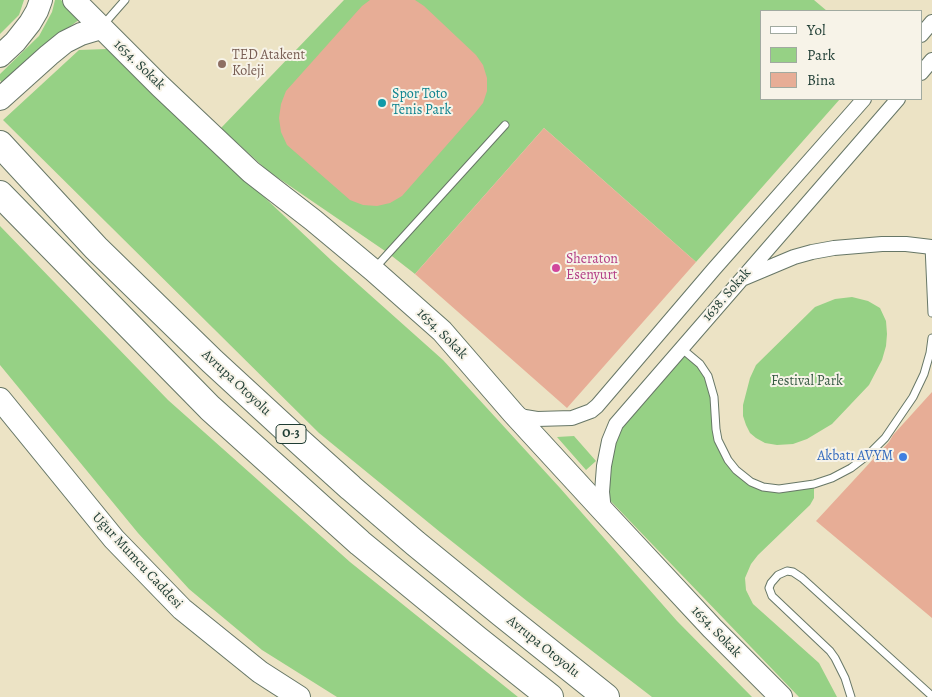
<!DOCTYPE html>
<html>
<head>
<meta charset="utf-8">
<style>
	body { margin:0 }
	#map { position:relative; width:932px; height:697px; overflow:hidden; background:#ece3c5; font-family:Alegreya,serif }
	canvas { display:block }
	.legend { position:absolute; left:760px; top:10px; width:162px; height:90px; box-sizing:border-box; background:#f7f3e8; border:1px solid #a1aaa0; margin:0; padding:6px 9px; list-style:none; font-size:15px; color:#1f3d34 }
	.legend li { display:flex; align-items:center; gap:10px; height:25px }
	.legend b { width:25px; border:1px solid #a1aaa0 }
</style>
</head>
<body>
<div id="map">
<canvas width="932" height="697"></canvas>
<ul class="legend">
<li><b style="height:6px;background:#fff"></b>Yol</li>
<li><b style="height:14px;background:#96d185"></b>Park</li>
<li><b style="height:14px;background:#e7ad96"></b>Bina</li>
</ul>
</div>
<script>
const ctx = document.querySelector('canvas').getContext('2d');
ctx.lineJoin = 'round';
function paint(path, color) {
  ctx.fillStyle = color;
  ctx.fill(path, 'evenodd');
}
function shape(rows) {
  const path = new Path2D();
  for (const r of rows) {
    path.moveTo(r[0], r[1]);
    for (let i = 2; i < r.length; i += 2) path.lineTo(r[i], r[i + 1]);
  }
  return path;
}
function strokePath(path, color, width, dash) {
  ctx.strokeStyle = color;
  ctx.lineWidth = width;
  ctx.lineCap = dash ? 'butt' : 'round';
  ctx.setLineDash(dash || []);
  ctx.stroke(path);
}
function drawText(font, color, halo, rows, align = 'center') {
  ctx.font = font + ' Alegreya,serif';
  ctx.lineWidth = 4;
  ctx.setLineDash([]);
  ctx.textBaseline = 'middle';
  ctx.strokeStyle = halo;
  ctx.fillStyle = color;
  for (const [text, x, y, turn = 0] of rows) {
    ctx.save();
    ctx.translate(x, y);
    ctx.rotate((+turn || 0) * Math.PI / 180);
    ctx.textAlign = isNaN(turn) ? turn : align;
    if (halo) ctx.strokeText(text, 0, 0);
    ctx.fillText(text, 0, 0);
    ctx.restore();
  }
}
const green = shape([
	[0,0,24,0,19,15,0,34],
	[55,0,61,0,80,19,55,38,3,85,0,80,0,74,39,36,52,12],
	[344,0,814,0,827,11,761,11,761,99,840,99,696,262,544,128,415,274,388,253,268,171,221,128],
	[107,49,332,261,443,360,560,488,677,621,752,697,652,697,527,601,440,532,319,433,3,120,79,50],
	[0,226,168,400,350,562,518,697,337,697,262,650,189,589,138,533,0,365],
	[852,297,868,301,880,308,886,321,887,334,886,346,882,360,869,385,832,424,807,439,793,444,777,445,765,443,756,438,750,433,746,425,743,416,743,405,750,378,756,365,815,307,835,299],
	[681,348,708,376,716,429,736,470,763,487,814,484,814,498,810,505,758,555,751,564,745,578,746,590,753,604,819,663,837,697,799,697,602,492,609,441],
	[574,436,596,461,586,470,557,437]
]);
const building = shape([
	[370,0,415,0,424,6,476,55,483,65,487,78,487,91,483,103,475,113,402,196,390,203,377,206,363,205,350,200,287,145,281,132,279,118,281,104,286,91,362,6],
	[544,128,696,262,567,408,415,274],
	[932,392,932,618,816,521,889,442,893,435]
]);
const lane = shape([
	[103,25,125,0],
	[929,246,932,313],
	[375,268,505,125],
	[681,348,700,364,708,376,714,397,716,429,718,440,728,460,736,470,751,482,763,487,779,489,814,484,832,478,851,468,868,455,885,438,913,397,924,374,930,353,932,338],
	[851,697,845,678,835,658,830,651,772,596,769,588,771,583,778,575,787,571,793,572,802,578,932,696]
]);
const street = shape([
	[921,35,932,22],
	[921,73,932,60],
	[744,278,794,257,812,252,834,248,882,244,906,244,932,247],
	[516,414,525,417,537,419,572,418,591,411,597,406,714,269,864,99],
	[604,511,602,492,604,466,609,441,616,424,898,99]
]);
const primary = shape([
	[74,0,160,86,251,172,313,220,373,270,442,331,513,413,604,512,712,628,781,697],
	[0,56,15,42,30,23,37,11,41,0],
	[0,99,49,55,65,42,81,34,101,28],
	[0,399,114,539,182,609,260,672,299,697]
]);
const highway = shape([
	[0,144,96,248,212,361,300,442,351,488,415,543,502,614,606,697],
	[0,194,210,408,360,543,477,639,550,697]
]);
const markers = [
	[222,64,5,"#8d6e63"],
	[382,103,5,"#0f9aa8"],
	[556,268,5,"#d1479c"],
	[903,457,5,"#3f7fe0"]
];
const shields = [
	[291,434,30]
];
const shieldNames = [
	["O-3",291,434]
];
const educationNames = [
	["TED Atakent",232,56],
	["Koleji",232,72]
];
const streetNames = [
	["1654. Sokak",139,65,44],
	["1638. Sokak",727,295,-49],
	["1654. Sokak",442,334,45],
	["Avrupa Otoyolu",236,383,43],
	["Uğur Mumcu Caddesi",137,561,47],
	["1654. Sokak",716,632,46],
	["Avrupa Otoyolu",543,647,39]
];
const cultureNames = [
	["Spor Toto",392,95],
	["Tenis Park",392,111]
];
const hotelNames = [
	["Sheraton",566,260],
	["Esenyurt",566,276]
];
const parkNames = [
	["Festival Park",807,382]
];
const shopNames = [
	["Akbatı AVYM",893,457]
];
paint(green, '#96d185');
paint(building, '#e7ad96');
strokePath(lane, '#677767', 9);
strokePath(street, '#677767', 16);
strokePath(primary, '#677767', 24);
strokePath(highway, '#677767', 28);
strokePath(lane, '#fff', 7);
strokePath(street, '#fff', 14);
strokePath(primary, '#fff', 22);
strokePath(highway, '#fff', 26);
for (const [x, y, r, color] of markers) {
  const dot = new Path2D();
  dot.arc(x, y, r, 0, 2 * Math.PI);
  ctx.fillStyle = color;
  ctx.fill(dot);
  strokePath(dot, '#f7f3e8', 2);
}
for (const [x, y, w] of shields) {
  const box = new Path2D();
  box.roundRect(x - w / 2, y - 9.5, w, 19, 4);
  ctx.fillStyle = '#f7f3e8';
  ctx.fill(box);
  strokePath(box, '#1f3d34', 1);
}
drawText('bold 12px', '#1f3d34', null, shieldNames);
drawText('14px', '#785e54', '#f7f3e8', educationNames, 'left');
drawText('14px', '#1f3d34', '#f7f3e8', streetNames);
drawText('14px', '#0d838f', '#f7f3e8', cultureNames, 'left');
drawText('14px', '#b23c85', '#f7f3e8', hotelNames, 'left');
drawText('14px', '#375b44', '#f7f3e8', parkNames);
drawText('14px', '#366cbe', '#f7f3e8', shopNames, 'right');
</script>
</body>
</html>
